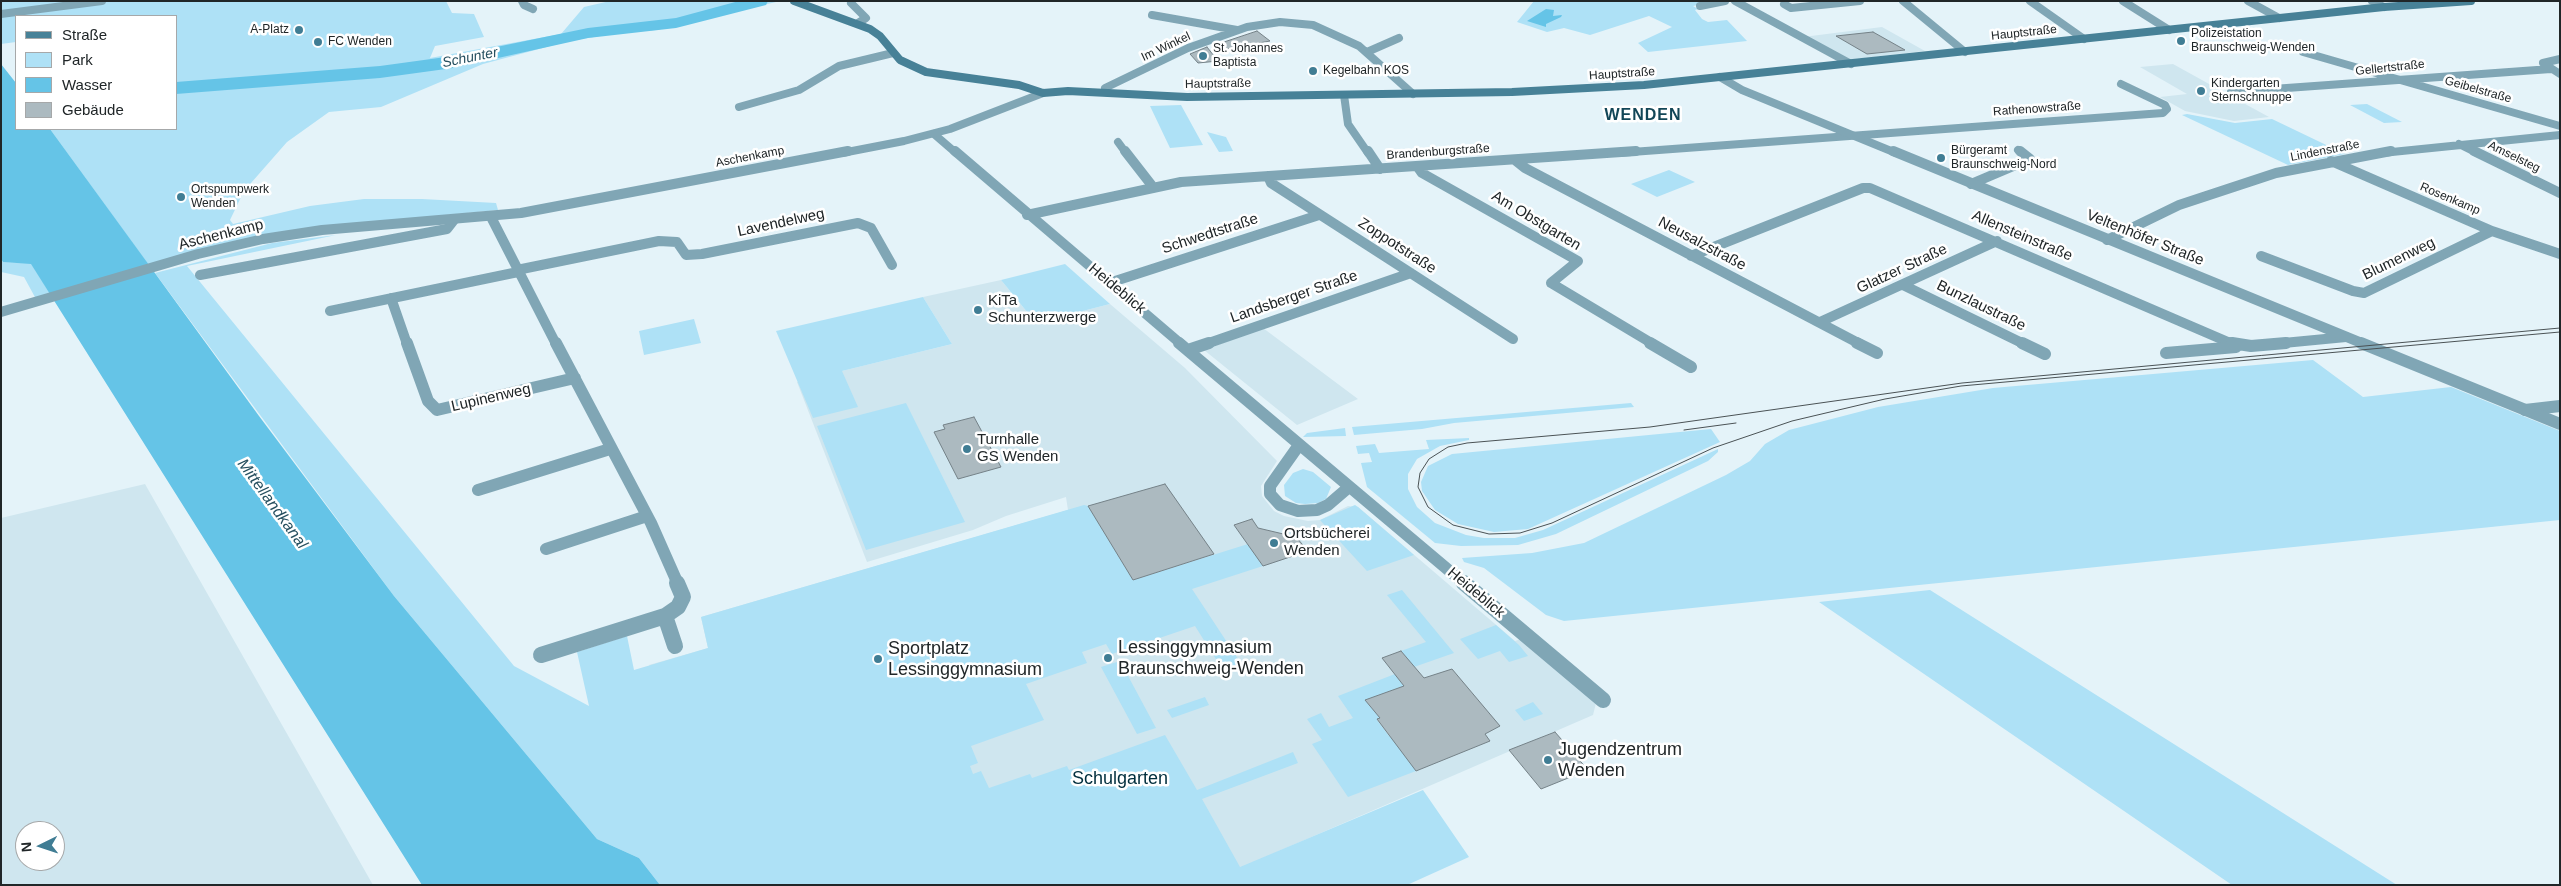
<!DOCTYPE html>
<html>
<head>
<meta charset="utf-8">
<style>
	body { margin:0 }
	#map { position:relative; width:2561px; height:886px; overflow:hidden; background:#e4f3f9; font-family:Arial,sans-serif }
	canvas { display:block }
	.frame { position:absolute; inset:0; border:2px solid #202628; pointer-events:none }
	.legend { position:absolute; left:15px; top:15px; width:162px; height:115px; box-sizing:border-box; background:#fff; border:1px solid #a6a8a9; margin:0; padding:6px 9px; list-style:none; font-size:15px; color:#202628 }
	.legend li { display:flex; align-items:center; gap:10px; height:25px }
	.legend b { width:25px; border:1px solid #a6a8a9 }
	.north { position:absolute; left:15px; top:821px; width:50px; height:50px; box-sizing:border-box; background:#fff; border:1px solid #a6a8a9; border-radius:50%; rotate:266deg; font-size:14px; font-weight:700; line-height:20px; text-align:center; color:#202628 }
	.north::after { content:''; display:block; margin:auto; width:18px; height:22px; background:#407d94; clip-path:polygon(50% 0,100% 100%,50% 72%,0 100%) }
</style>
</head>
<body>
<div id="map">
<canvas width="2561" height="886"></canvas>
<div class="frame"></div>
<ul class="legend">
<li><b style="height:6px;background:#478197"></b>Straße</li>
<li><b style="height:14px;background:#aee1f6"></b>Park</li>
<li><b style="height:14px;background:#65c4e7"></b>Wasser</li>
<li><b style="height:14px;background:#acbac0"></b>Gebäude</li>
</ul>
<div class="north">N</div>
</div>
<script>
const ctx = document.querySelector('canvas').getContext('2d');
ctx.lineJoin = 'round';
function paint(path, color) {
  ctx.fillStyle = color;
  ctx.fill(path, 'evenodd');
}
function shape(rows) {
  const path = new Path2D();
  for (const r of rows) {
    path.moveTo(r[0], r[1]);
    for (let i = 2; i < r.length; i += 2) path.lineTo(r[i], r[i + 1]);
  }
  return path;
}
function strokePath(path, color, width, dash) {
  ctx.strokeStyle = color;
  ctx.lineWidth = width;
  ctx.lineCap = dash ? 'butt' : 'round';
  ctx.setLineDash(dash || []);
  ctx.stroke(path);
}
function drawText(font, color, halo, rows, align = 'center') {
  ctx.font = font + ' Arial,sans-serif';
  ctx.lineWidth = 5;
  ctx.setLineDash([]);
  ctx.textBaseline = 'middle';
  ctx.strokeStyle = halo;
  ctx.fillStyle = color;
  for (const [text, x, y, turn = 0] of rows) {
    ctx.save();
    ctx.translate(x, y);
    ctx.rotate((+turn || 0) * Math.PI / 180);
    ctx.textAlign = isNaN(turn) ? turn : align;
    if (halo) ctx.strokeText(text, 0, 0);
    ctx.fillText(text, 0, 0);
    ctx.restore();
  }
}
const built = shape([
	[1882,27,1925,51,1846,60,1803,37],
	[2173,64,2247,105,2269,117,2234,121,2185,111,2160,97,2187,94,2140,67],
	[1001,280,1036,323,1110,304,1185,368,1277,461,1261,486,1262,496,1274,511,1284,516,1308,521,1320,520,1348,506,1358,507,1515,641,1521,639,1596,703,1593,715,1240,868,759,885,649,665,708,648,701,617,1068,510,1066,497,1006,516,973,530,867,562,797,382,952,344,923,297],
	[1263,328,1358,399,1297,425,1204,350],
	[145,484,373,885,1,885,1,518],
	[25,831,55,831,55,861,25,861]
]);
const green = shape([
	[1,1,446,1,452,13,474,14,484,37,435,46,430,58,561,34,584,7,610,1,776,2,657,30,625,32,569,41,483,64,381,107,329,112,287,142,244,191,230,220,233,224,310,206,364,199,422,199,496,203,498,210,334,226,150,267,50,129,176,129,176,16,16,16,16,42,1,44],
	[1534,1,1716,1,1693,6,1698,9,1695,10,1702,19,1708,22,1727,20,1747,41,1648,52,1638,43,1672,27,1649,16,1590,35,1564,28,1547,32,1517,22],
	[2367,104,2402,122,2384,123,2350,105],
	[1181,105,1203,145,1170,148,1150,106],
	[2187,114,2235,123,2272,119,2345,154,2288,165,2182,115],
	[1207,132,1226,137,1233,151,1219,152],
	[1669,170,1695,182,1657,197,1631,184],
	[336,235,187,266,514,666,589,706,577,652,627,636,634,670,708,648,701,617,1084,505,1088,506,1133,580,1248,544,1263,566,1192,589,1242,665,1224,672,1195,626,1112,654,1106,644,1082,652,1087,663,1026,684,1044,720,971,746,978,763,970,766,973,774,981,771,989,788,1030,774,1032,778,1067,766,1069,770,1165,735,1197,790,1293,752,1298,763,1202,799,1240,867,1423,790,1469,857,1407,885,660,885,639,858,597,839,394,596,155,273,272,243],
	[1,259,3,262,31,263,51,295,36,299,24,277,1,272],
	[1065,264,1110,304,1036,323,1001,280],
	[923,297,952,344,842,371,858,407,813,418,776,331],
	[694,319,701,343,644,355,639,331],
	[2313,360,2363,397,2451,387,2560,431,2560,520,1564,621,1546,615,1484,568,1464,562,1462,558,1532,553,1584,543,1726,475,1750,461,1765,444,1789,430,1878,407,1993,388],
	[906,403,965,522,866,550,817,426],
	[1631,403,1634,407,1454,423,1422,429,1354,435,1352,427],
	[1345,428,1346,436,1303,437,1307,433],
	[1711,429,1720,442,1528,529,1494,532,1458,524,1435,510,1422,491,1421,482,1428,466,1452,454],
	[1469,438,1469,440,1440,446,1417,459,1408,474,1408,489,1417,507,1435,523,1466,535,1484,538,1515,538,1543,530,1718,449,1718,452,1708,461,1556,534,1518,545,1461,546,1435,543,1429,538,1367,487,1361,463,1372,462,1369,453,1358,454,1356,446,1375,444,1379,453,1429,449,1426,440],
	[1303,469,1313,472,1331,487,1326,499,1318,503,1305,504,1296,503,1285,496,1284,485,1293,473],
	[1355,505,1358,507,1414,555,1367,571,1320,520],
	[1402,590,1454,653,1414,667,1401,651,1426,642,1387,595],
	[1930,590,2397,885,2232,885,1819,602],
	[1496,625,1519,645,1528,656,1509,662,1500,651,1478,659,1460,639],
	[1120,661,1156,728,1137,734,1101,667],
	[1395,674,1404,686,1366,700,1380,718,1377,720,1389,736,1393,735,1416,771,1348,797,1312,744,1322,740,1307,719,1321,713,1329,727,1353,718,1338,696],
	[1205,697,1209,705,1172,718,1167,710],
	[1533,702,1543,714,1524,721,1515,710]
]);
const water = shape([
	[1546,9,1554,10,1553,16,1562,15,1561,17,1546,24,1546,27,1527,21],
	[1,64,16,83,16,129,50,129,259,416,394,596,597,839,639,858,660,885,422,885,31,264,3,262,1,259],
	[248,80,253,84,176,91,176,85]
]);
const river = shape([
	[739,1,768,1,766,5,676,28,588,38,453,68,380,78,176,94,176,82,380,66,453,56,588,28,676,18,739,1]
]);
const building = shape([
	[1257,31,1270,41,1220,50,1218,44,1257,31],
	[1873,32,1905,50,1867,54,1836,36,1873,32],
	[1207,47,1218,61,1198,63,1190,54,1207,47],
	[974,417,1001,467,958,479,934,432,945,429,943,425,974,417],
	[1165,484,1214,554,1133,580,1088,506,1165,484],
	[1252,519,1258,528,1296,537,1308,551,1263,566,1234,525,1252,519],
	[1401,651,1424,678,1452,669,1500,726,1485,734,1490,741,1416,771,1377,719,1380,718,1365,700,1404,686,1382,658,1401,651],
	[1555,732,1588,770,1541,789,1509,750,1555,732]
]);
const minorFar3 = shape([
	[522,1,524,5,533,9],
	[1735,1,1851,64],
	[1903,1,1965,52],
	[2030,1,2084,39],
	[2123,1,2169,30],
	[2248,1,2279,18],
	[2372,1,2384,7],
	[851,3,866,18,858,23],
	[1784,4,1791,8,1860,1],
	[1700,6,1725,1],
	[1,14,102,1],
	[1152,15,1237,30],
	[1367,52,1399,38],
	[2303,52,2560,126],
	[2560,59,2543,63,2560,74],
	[1105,88,1188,48,1247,27,1280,22,1313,25,1359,46,1413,94],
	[2231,92,2551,69],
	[1344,95,1348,124,1368,153],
	[739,107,799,90,839,66,893,53],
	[934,134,956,153],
	[1118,142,1126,153],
	[2459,144,2477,153],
	[2018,150,2022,153],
	[1618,153,2163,113,2167,109,2165,105,2121,84],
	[2382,153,2560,135]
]);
const minorFar2 = shape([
	[955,151,1181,344],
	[1125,151,1153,187],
	[1368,151,1380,169],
	[2474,151,2560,193],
	[1515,160,1525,168,1860,344],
	[2331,161,2492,231,2560,254],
	[1417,166,1422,173,1578,261,1551,283,1653,344],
	[1268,176,1271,183,1513,339],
	[1971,184,2030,159,2020,151],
	[1027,215,1181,182,1636,151],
	[491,217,556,344],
	[2107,240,2179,205,2276,173,2391,151],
	[1691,256,1863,188,1870,188,2228,342,2239,344],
	[2261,256,2353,291,2364,293,2492,231],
	[517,270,659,241,677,242,686,255,702,254,858,223,871,228,892,265],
	[200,275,447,229,454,220],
	[1109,283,1319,215],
	[1903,285,2024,344],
	[391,298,407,344],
	[330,311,518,272],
	[1820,322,1997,241],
	[1206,344,1411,273],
	[2273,344,2346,337]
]);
const minorFar1 = shape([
	[407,343,428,401,437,410,575,378],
	[556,343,651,523,678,584],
	[1179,343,1465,584],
	[1650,343,1691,367],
	[1857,343,1877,353],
	[2022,343,2045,354],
	[2232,343,2251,346,2286,343],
	[1188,350,1209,343],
	[2166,353,2236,347],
	[2525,410,2560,406],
	[1299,445,1270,486,1270,494,1280,505,1298,511,1317,510,1328,505,1349,487],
	[478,490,610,449],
	[546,549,647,516]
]);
const minor = shape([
	[1464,583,1603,700],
	[665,616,675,646],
	[541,655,665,616,678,607,683,597,677,583]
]);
const tertiaryFar2 = shape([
	[1720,77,1742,90,1896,153],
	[842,153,904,141,950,129,1043,93]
]);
const tertiaryFar1 = shape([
	[1893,151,2364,344],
	[1,312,198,254,263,239,322,230,521,213,848,151]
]);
const tertiary = shape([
	[2361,343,2560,424]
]);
const secondary = shape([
	[794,1,870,29,880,36,900,60,926,72,1019,85,1043,93,1068,91,1187,97,1512,92,1644,85,2384,7,2471,1]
]);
const tram = shape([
	[2560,328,1962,383,1650,427,1467,443,1448,447,1429,459,1420,473,1418,487,1428,507,1453,525,1489,534,1520,533,1552,523,1713,448,1792,421,1885,399,1961,386,2560,332],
	[1684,430,1736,423]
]);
const markers = [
	[299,30,5,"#407d94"],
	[2181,41,5,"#407d94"],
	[318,42,5,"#407d94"],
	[1203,56,5,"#407d94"],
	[1313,71,5,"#407d94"],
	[2201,91,5,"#407d94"],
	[1941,158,5,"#407d94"],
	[181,197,5,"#407d94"],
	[978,310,5,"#407d94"],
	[967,449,5,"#407d94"],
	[1274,543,5,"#407d94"],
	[1108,658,5,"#407d94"],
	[878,659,5,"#407d94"],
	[1548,760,5,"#407d94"]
];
const farPoinames = [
	["A-Platz",289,30,"right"],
	["Polizeistation",2191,34],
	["Braunschweig-Wenden",2191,48],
	["FC Wenden",328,42],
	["St. Johannes",1213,49],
	["Baptista",1213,63],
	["Kegelbahn KOS",1323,71],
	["Kindergarten",2211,84],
	["Sternschnuppe",2211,98],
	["Bürgeramt",1951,151],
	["Braunschweig-Nord",1951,165],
	["Ortspumpwerk",191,190],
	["Wenden",191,204]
];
const farStreetnames = [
	["Hauptstraße",2024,33,-6],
	["Im Winkel",1166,47,-25],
	["Gellertstraße",2390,68,-6],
	["Hauptstraße",1622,74,-4],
	["Hauptstraße",1218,84,-1],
	["Geibelstraße",2478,90,16],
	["Rathenowstraße",2037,109,-4],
	["Lindenstraße",2325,151,-11],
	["Brandenburgstraße",1438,152,-4],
	["Aschenkamp",750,157,-11],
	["Amselsteg",2514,157,26],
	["Rosenkamp",2450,199,23]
];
const farWaternames = [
	["Schunter",470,58,-11]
];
const streetNames = [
	["Am Obstgarten",1536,221,31],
	["Lavendelweg",781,223,-12],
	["Schwedtstraße",1210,234,-18],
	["Aschenkamp",221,235,-14],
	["Allensteinstraße",2022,236,23],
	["Veltenhöfer Straße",2145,238,22],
	["Neusalzstraße",1702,244,28],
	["Zoppotstraße",1397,246,33],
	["Blumenweg",2399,259,-26],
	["Glatzer Straße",1902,269,-25],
	["Heideblick",1117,289,40],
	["Landsberger Straße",1294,297,-19],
	["Bunzlaustraße",1981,306,26],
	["Lupinenweg",491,398,-13],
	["Heideblick",1476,593,40]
];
const poiNames = [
	["KiTa",988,301],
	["Schunterzwerge",988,318],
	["Turnhalle",977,440],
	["GS Wenden",977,457],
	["Ortsbücherei",1284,534],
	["Wenden",1284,551]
];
const farDistrictnames = [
	["WENDEN",1643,116]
];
const waterNames = [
	["Mittellandkanal",272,504,54]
];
const nearPoinames = [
	["Lessinggymnasium",1118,648],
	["Braunschweig-Wenden",1118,669],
	["Sportplatz",888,649],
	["Lessinggymnasium",888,670],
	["Jugendzentrum",1558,750],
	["Wenden",1558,771]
];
const nearParknames = [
	["Schulgarten",1120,779]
];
paint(built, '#cfe6ef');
paint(green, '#aee1f6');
paint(water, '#65c4e7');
paint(river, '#65c4e7');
paint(building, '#acbac0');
strokePath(building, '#758288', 1);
strokePath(minorFar3, '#80a6b5', 8);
strokePath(minorFar2, '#80a6b5', 10);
strokePath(minorFar1, '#80a6b5', 12);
strokePath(minor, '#80a6b5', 16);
strokePath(tertiaryFar2, '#80a6b5', 8);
strokePath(tertiaryFar1, '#80a6b5', 10);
strokePath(tertiary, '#80a6b5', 12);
strokePath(secondary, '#478197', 8);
strokePath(tram, '#4a5255', 1);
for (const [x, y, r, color] of markers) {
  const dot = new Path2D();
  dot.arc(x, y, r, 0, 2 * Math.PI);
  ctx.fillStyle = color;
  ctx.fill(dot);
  strokePath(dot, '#fff', 2);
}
drawText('12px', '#202628', '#fff', farPoinames, 'left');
drawText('12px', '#202628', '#fff', farStreetnames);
drawText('italic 14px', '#275060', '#fff', farWaternames);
drawText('15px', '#202628', '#fff', streetNames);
drawText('15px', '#202628', '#fff', poiNames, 'left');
ctx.letterSpacing = '1px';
drawText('bold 16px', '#124657', '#fff', farDistrictnames);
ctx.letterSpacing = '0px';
drawText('italic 16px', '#275060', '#fff', waterNames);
drawText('18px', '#202628', '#fff', nearPoinames, 'left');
drawText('18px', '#002e3d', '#fff', nearParknames);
</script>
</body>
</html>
